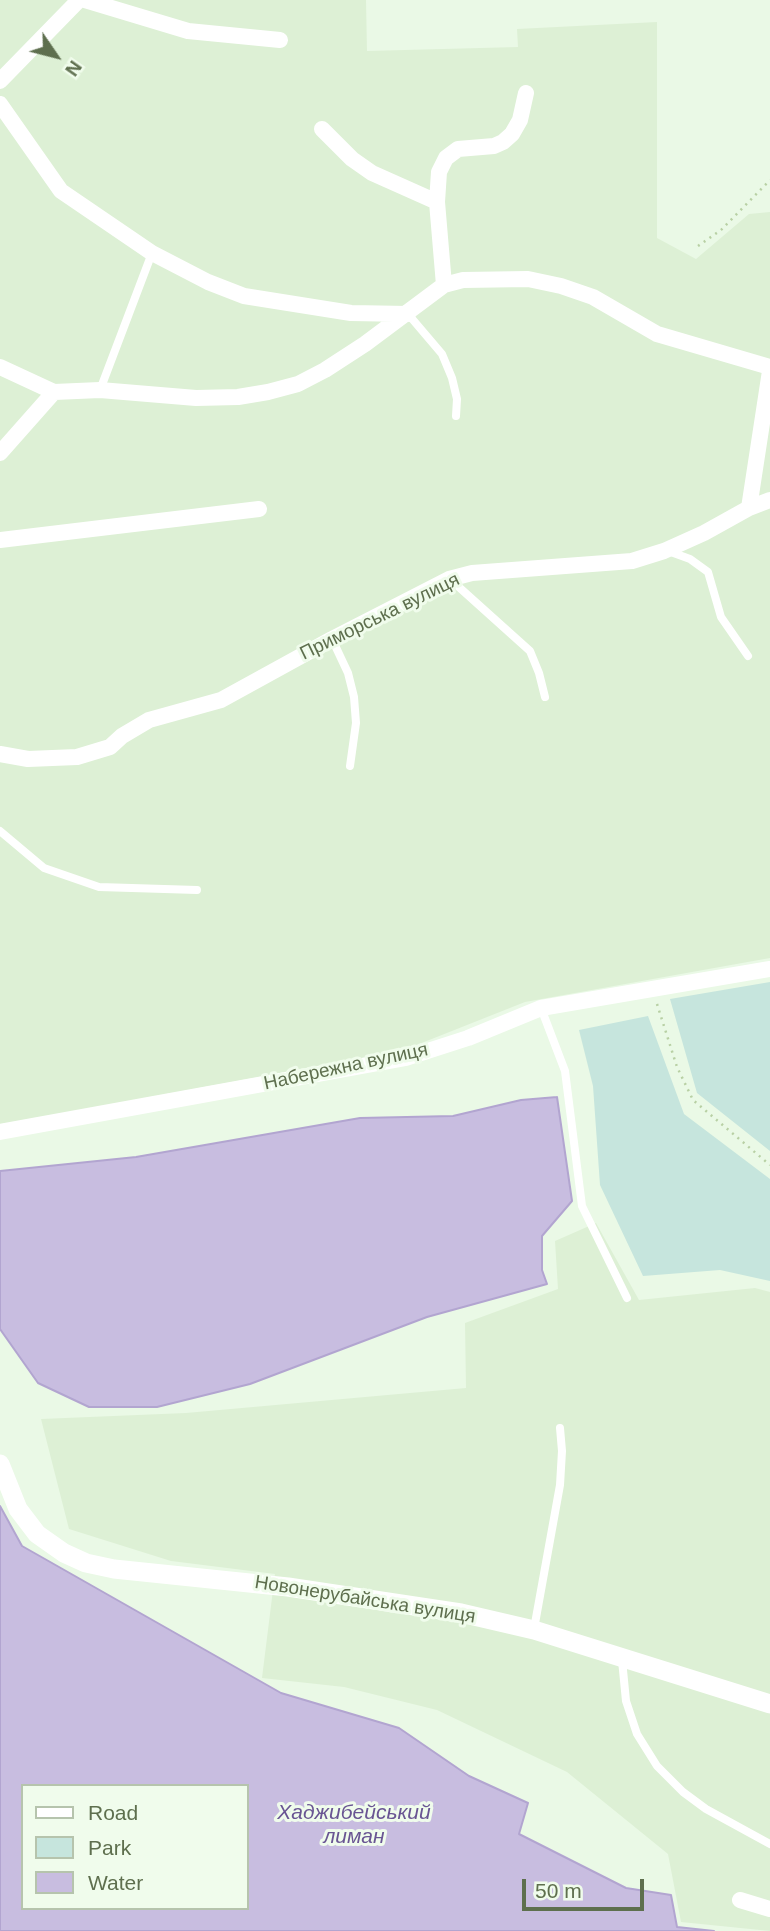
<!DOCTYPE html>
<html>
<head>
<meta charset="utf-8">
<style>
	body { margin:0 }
	#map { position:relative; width:770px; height:1931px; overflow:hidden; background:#eaf9e6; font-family:Arial,sans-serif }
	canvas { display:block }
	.legend { position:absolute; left:21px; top:1784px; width:228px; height:126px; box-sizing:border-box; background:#f0fcec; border:2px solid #b6c4ad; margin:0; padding:9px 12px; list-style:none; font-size:21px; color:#5e6f4e }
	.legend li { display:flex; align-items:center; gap:14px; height:35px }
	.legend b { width:35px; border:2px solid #b6c4ad }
	.north { position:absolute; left:21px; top:21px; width:70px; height:70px; -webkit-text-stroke:5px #f0fcec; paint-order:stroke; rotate:125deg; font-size:19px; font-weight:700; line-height:28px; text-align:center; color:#5e6f4e }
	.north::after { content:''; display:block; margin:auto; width:24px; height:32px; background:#5e6f4e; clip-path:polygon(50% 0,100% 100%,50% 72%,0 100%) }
	.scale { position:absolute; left:522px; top:1879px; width:122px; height:32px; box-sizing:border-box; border:4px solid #5e6f4e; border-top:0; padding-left:9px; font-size:21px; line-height:24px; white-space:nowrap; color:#5e6f4e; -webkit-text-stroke:5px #f0fcec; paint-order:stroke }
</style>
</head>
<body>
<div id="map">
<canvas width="770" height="1931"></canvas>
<ul class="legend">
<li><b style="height:9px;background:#fff"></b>Road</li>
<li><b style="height:19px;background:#c6e5dd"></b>Park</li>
<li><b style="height:19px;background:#c8bde0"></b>Water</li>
</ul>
<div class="north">N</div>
<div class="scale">50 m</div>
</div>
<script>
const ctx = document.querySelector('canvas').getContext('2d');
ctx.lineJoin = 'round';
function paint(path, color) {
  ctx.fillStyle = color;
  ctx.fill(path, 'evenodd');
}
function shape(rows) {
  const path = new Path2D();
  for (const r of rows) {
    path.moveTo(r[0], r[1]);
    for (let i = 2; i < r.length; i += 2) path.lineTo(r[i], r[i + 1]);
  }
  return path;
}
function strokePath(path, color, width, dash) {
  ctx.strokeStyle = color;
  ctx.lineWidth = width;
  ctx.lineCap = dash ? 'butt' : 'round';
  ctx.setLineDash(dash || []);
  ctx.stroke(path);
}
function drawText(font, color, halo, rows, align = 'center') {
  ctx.font = font + ' Arial,sans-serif';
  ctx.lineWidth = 6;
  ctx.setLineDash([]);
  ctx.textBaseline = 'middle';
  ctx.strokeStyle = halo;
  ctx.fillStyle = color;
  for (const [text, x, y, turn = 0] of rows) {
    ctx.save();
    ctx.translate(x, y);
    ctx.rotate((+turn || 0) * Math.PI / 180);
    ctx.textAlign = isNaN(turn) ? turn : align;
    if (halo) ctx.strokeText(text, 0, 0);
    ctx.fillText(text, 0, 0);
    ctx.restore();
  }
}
const residential = shape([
	[0,0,366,0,367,51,518,47,517,29,657,22,657,238,696,259,749,214,770,212,770,958,525,1002,404,1050,0,1125],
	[596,1223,639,1300,755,1288,770,1292,770,1931,681,1922,668,1854,567,1772,437,1710,344,1687,262,1678,275,1574,171,1561,69,1529,41,1419,186,1413,466,1388,465,1323,558,1289,555,1241]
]);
const green = shape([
	[770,982,770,1151,697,1093,670,999],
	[648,1016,684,1114,770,1179,770,1281,720,1270,643,1276,600,1185,593,1086,579,1030]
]);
const water = shape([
	[557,1097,572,1201,542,1236,542,1270,547,1284,427,1317,250,1384,157,1407,89,1407,38,1383,0,1329,0,1171,136,1157,360,1118,453,1116,521,1100,557,1097],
	[0,1506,22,1546,281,1693,399,1728,469,1776,528,1803,519,1834,626,1888,671,1895,677,1927,714,1931,0,1931,0,1506],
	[23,1786,247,1786,247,1908,23,1908,23,1786]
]);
const path = shape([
	[698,246,721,230,770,180],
	[657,1004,677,1067,693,1100,770,1165]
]);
const service = shape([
	[408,314,442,354,452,378,457,399,456,416],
	[100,390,152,253],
	[668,551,690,559,708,572,721,617,748,656],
	[451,580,530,651,539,673,545,697],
	[332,639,348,673,354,697,356,723,350,766],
	[0,831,44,868,99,887,197,890],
	[541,1008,565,1071,582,1206,627,1298],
	[534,1629,560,1485,562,1451,560,1428],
	[622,1660,626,1701,637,1734,657,1766,683,1792,706,1809,770,1844]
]);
const minor = shape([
	[85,0,188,31,280,40],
	[0,81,79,0],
	[0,104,61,191,152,253,208,282,244,296,351,313,408,314],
	[322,129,352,159,372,173,437,202],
	[444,285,437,202,439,172,446,158,458,149,494,146,503,142,512,134,520,120,526,93],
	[0,367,54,392],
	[0,453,54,392,100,390,196,398,238,397,268,392,298,384,325,370,365,344,444,285,463,280,528,279,561,286,593,297,657,334,770,367],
	[749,508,770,371],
	[0,540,259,509],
	[0,754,28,759,77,757,110,747,122,736,149,720,221,700,332,639,449,579,472,573,632,561,664,551,704,533,749,508,770,500],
	[0,1132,406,1058,468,1038,541,1008,770,969],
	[740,1900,770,1909]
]);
const tertiary = shape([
	[0,1464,18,1509,37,1534,64,1553,86,1563,114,1569,288,1587,461,1613,534,1630,770,1704]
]);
const streetNames = [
	["Приморська вулиця",380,617,-26],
	["Набережна вулиця",346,1067,-12],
	["Новонерубайська вулиця",365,1600,9]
];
const waterNames = [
	["Хаджибейський",354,1813],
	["лиман",354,1837]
];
paint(residential, '#ddf0d5');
paint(green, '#c6e5dd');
paint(water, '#c8bde0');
strokePath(water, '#b2a5d0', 2);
strokePath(path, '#b8d0a4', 2.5, [2, 5]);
strokePath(service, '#fff', 8);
strokePath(minor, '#fff', 16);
strokePath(tertiary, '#fff', 19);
drawText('19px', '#5e6f4e', '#f0fcec', streetNames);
drawText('italic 21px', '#695593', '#f0fcec', waterNames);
</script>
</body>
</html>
